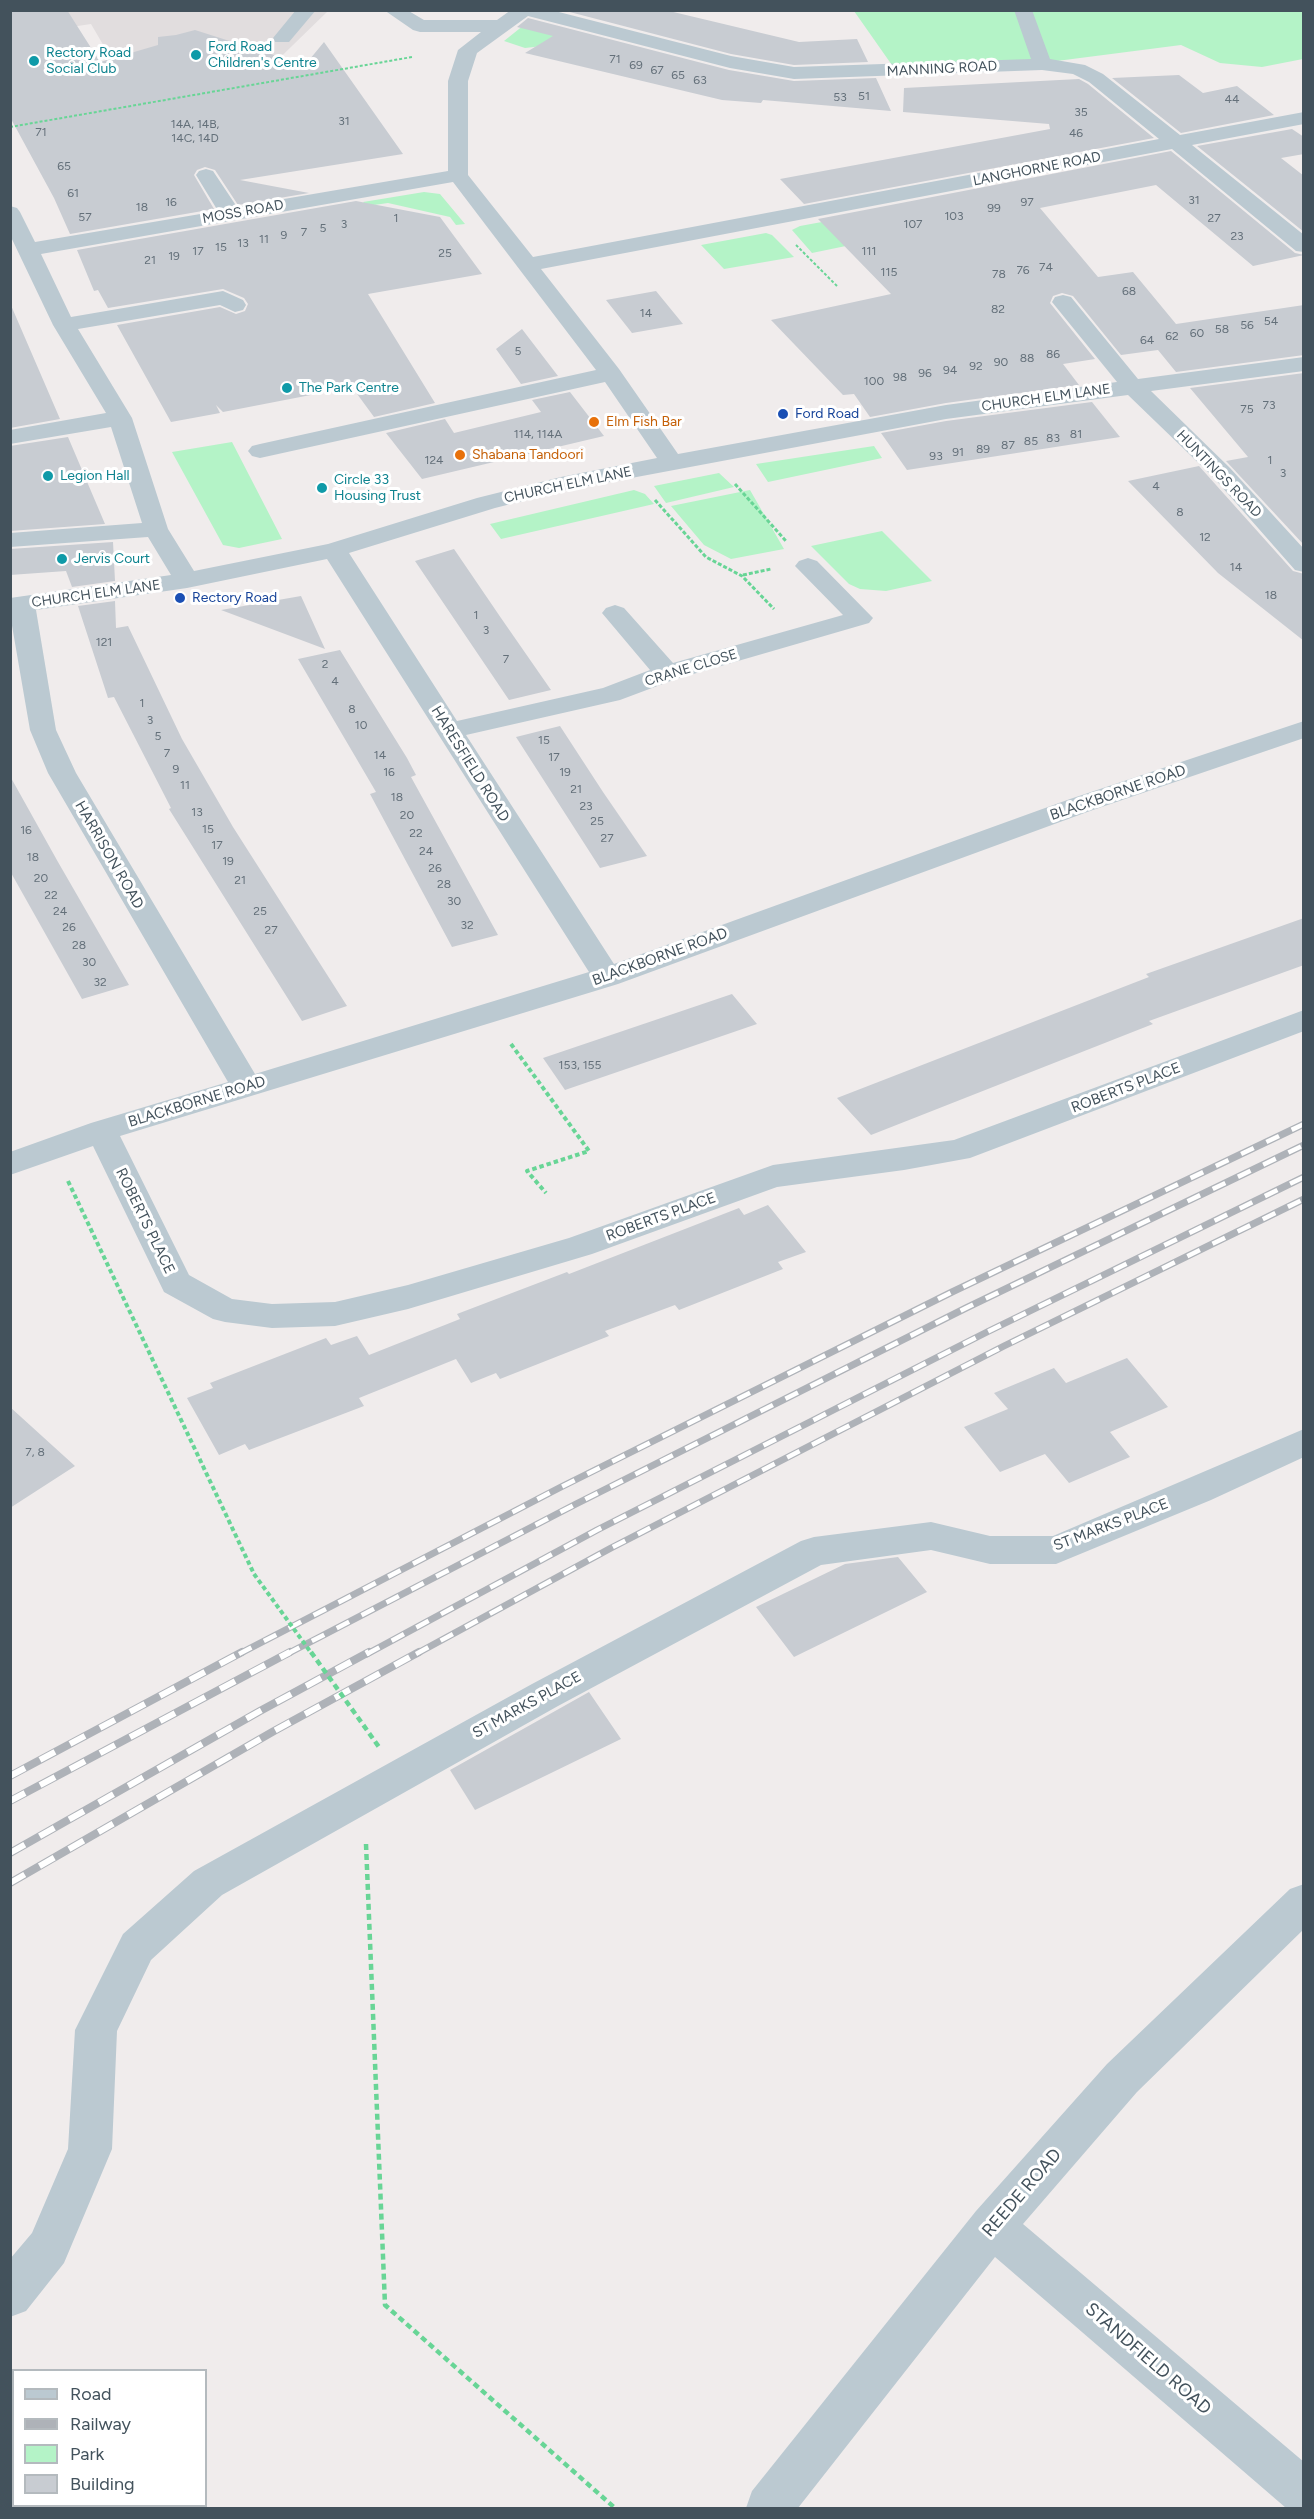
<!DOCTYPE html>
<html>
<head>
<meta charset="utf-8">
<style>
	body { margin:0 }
	#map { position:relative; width:1314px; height:2519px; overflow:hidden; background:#f0ecec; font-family:Figtree,sans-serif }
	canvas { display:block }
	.frame { position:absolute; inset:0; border:12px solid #43525c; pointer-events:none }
	.legend { position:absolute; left:12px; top:2369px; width:195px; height:138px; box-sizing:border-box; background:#fff; border:2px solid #b4babe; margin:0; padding:8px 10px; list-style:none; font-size:18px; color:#43525c }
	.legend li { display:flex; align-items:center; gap:12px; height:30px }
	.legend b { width:30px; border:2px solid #b4babe }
</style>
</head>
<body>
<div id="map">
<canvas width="1314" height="2519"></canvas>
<div class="frame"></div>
<ul class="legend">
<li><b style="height:8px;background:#bbc9d1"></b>Road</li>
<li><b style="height:8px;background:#aeb2b8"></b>Railway</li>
<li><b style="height:16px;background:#b4f3c7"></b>Park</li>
<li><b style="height:16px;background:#c8ccd2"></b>Building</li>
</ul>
</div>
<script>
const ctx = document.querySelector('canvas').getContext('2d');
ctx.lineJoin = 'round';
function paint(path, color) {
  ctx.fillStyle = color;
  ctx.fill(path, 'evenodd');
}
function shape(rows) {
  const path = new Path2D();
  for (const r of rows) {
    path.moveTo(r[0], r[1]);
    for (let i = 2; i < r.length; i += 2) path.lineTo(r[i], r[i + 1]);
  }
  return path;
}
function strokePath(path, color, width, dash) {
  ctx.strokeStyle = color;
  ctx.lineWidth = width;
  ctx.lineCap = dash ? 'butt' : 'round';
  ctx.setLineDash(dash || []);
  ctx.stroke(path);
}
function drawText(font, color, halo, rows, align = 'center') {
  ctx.font = font + ' Figtree,sans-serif';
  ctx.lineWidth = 6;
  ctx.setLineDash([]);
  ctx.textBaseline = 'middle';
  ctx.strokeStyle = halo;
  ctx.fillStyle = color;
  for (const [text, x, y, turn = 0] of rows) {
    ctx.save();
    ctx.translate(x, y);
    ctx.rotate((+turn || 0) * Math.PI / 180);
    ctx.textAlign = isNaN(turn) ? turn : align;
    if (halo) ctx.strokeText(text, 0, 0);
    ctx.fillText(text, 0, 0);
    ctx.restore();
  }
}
const education = shape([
	[11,11,328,11,257,80,136,101,91,24,11,36]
]);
const green = shape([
	[854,11,1303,11,1303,59,1262,67,1220,63,1181,45,1049,62,894,68],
	[532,24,570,43,525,48,504,41,524,25],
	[424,192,440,194,465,224,456,225,450,217,388,203,367,206,363,202],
	[860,215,870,241,812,253,792,230,800,226],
	[766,233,772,235,794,257,724,269,701,245],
	[232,442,282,539,239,548,223,545,172,452],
	[874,446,882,458,768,482,756,464],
	[719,473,734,487,666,503,654,486],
	[634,490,645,494,654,504,501,539,490,524],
	[750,490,784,549,731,559,704,545,671,506],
	[882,531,932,581,886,591,860,589,849,584,811,546]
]);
const building = shape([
	[10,10,67,10,100,62,158,45,158,37,176,35,195,30,305,65,324,42,403,154,240,180,309,193,238,205,215,170,205,167,197,170,194,175,214,209,70,234,54,198,10,117],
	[562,10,665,10,799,42,857,39,868,62,794,65,731,54],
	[528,18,729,70,794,81,876,78,891,111,763,100,761,103,722,100,525,53,553,36,517,27],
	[1179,75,1203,93,1237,86,1274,115,1181,133,1112,78],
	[1079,79,1088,84,1154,138,804,204,780,179,1050,129,1049,124,903,112,904,88],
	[1292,129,1304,137,1304,154,1281,158,1304,176,1304,232,1197,146],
	[1171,151,1295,253,1304,255,1253,266,1156,185,1040,208,1098,277,1133,272,1176,324,1304,305,1304,355,1176,372,1158,350,1121,355,1073,296,1062,293,1053,296,1050,303,1095,359,1063,364,1079,385,946,403,870,417,854,394,843,395,771,320,891,294,818,219],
	[356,201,440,217,482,274,368,294,435,403,374,417,352,387,223,412,216,405,220,413,171,422,117,325,220,307,236,314,245,311,248,304,244,298,223,289,108,308,98,290,94,291,77,250],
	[656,291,683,324,632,333,606,300],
	[10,303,60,419,10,428],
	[522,329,558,376,521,384,496,349],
	[1304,373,1304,545,1226,461,1248,457,1190,388],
	[570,392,604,436,422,479,386,433,445,419,454,433,541,412,532,400],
	[1092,402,1120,437,907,470,881,433,946,421],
	[68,437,105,524,10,531,10,446],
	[1199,466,1293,571,1304,574,1304,641,1218,573,1128,481],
	[113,542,115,581,72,587,66,571,10,575,10,549],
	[454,549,501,618,551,690,509,700,415,561],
	[301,596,325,649,221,610],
	[115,601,116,628,128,626,182,739,233,827,347,1006,302,1021,169,809,171,808,114,697,108,698,78,606],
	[340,650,407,758,416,775,411,777,498,935,452,947,370,794,376,792,298,659],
	[560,726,603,792,647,856,600,868,516,737],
	[10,776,58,862,129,985,82,999,10,871],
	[1304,918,1304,965,1149,1021,1153,1024,871,1135,837,1098,1149,977,1146,974],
	[732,994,757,1024,565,1090,543,1058],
	[768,1205,806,1252,778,1262,783,1269,679,1310,675,1305,605,1331,609,1336,500,1379,496,1373,471,1383,456,1359,359,1398,364,1406,249,1450,245,1444,219,1455,187,1398,213,1388,210,1383,326,1338,331,1345,357,1336,369,1355,460,1319,457,1314,567,1272,569,1274,739,1208,744,1215],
	[1127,1358,1168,1407,1110,1432,1130,1457,1069,1483,1045,1454,1000,1472,964,1427,1008,1409,994,1393,1054,1368,1066,1383],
	[10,1407,75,1466,10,1508],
	[898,1557,927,1592,794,1657,756,1607,845,1564],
	[589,1692,621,1739,475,1810,450,1770]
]);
const pathFar3 = shape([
	[10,127,412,57],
	[796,245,837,286]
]);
const pathFar2 = shape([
	[735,484,786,541],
	[655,500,706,557,742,576,774,609],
	[743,575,771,569]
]);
const pathFar1 = shape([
	[511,1044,589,1151,527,1171,546,1193],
	[68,1181,254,1574]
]);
const path = shape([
	[366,1844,385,2305,615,2508]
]);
const minor = shape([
	[296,10,316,10,289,42,275,42,273,38,296,10],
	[384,10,407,10,424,20,497,20,511,10,551,10,731,56,794,67,1031,59,1014,10,1032,10,1050,59,1085,65,1103,74,1180,135,1304,112,1304,124,1192,145,1304,235,1304,252,1296,251,1172,149,541,269,619,369,678,454,946,405,1117,382,1052,302,1055,297,1063,295,1071,297,1138,379,1304,357,1304,371,1151,391,1230,468,1304,549,1304,572,1295,570,1214,478,1128,395,946,419,562,491,495,508,349,553,457,721,603,688,650,670,602,613,606,608,615,605,624,608,673,663,843,615,795,566,799,561,808,558,817,561,873,618,869,623,676,679,620,700,466,735,614,964,1070,799,1304,721,1304,738,1090,811,618,984,120,1136,189,1275,232,1299,272,1304,335,1302,408,1285,569,1238,773,1165,954,1140,1304,1010,1304,1031,970,1158,904,1170,777,1187,592,1254,408,1309,335,1326,272,1328,225,1322,213,1319,164,1292,93,1146,10,1175,10,1152,91,1123,228,1082,48,773,30,730,10,614,10,598,171,575,148,537,10,547,10,533,142,523,111,427,10,444,10,430,106,413,53,325,10,235,10,206,17,208,20,212,35,242,218,211,196,175,199,171,206,169,213,171,237,207,448,171,448,81,458,50,481,32,420,32,413,30,384,10],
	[528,16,730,68,794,79,1042,70,1073,74,1089,82,1159,139,533,257,468,175,468,81,477,53,528,16],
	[453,182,596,370,260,444,252,446,248,451,252,456,260,458,605,382,657,458,561,477,477,498,328,544,194,571,168,529,132,418,78,329,220,305,235,312,243,310,246,305,243,300,223,291,71,317,41,254,453,182],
	[327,559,589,972,255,1074,76,773,56,730,36,610,187,588,327,559],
	[1304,1429,1304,1457,1211,1500,1056,1564,990,1564,931,1550,821,1565,558,1706,222,1895,151,1960,117,2031,112,2149,64,2263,26,2311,10,2317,10,2259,32,2233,68,2149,75,2030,123,1934,194,1871,532,1684,801,1541,814,1537,931,1522,990,1536,1053,1536,1304,1429],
	[1304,1884,1304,1929,1137,2092,1023,2224,1304,2462,1304,2508,1286,2508,995,2257,798,2508,746,2508,752,2491,976,2211,1107,2064,1290,1889,1304,1884]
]);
const railFar1 = shape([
	[239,1654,561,1487,952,1292,1304,1124],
	[287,1654,576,1504,966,1308,1304,1145],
	[367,1654,597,1530,989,1331,1304,1177],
	[416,1654,611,1548,1004,1346,1304,1199]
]);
const rail = shape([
	[10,1776,242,1652],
	[10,1801,290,1652],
	[10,1853,260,1711,369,1652],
	[10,1883,274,1731,419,1652]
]);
const pathBridgeFar1 = shape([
	[254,1574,312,1654]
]);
const pathBridge = shape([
	[311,1652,379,1747]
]);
const markers = [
	[196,55,6,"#0f9aa8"],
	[34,61,6,"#0f9aa8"],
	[287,388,6,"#0f9aa8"],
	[783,414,6,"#1a4fb4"],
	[594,422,6,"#e8710a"],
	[460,455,6,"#e8710a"],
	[48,476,6,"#0f9aa8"],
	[322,488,6,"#0f9aa8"],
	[62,559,6,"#0f9aa8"],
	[180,598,6,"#1a4fb4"]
];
const numberNames = [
	["71",615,59],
	["69",636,65],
	["67",657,70],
	["65",678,75],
	["63",700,80],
	["51",864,96],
	["53",840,97],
	["44",1232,99],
	["35",1081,112],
	["31",344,121],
	["14A, 14B,",195,124],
	["14C, 14D",195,138],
	["71",41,132],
	["46",1076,133],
	["65",64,166],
	["61",73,193],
	["31",1194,200],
	["16",171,202],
	["97",1027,202],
	["18",142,207],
	["99",994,208],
	["103",954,216],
	["57",85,217],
	["1",396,218],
	["27",1214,218],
	["3",344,224],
	["107",913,224],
	["5",323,228],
	["7",304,232],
	["9",284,235],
	["23",1237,236],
	["11",264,239],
	["13",243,243],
	["15",221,247],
	["17",198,251],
	["111",869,251],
	["25",445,253],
	["19",174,256],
	["21",150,260],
	["74",1046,267],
	["76",1023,270],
	["115",889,272],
	["78",999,274],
	["68",1129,291],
	["82",998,309],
	["14",646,313],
	["54",1271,321],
	["56",1247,325],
	["58",1222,329],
	["60",1197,333],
	["62",1172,336],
	["64",1147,340],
	["5",518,351],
	["86",1053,354],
	["88",1027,358],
	["90",1001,362],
	["92",976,366],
	["94",950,370],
	["96",925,373],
	["98",900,377],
	["100",874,381],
	["73",1269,405],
	["75",1247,409],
	["114, 114A",538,434],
	["81",1076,434],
	["83",1053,438],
	["85",1031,441],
	["87",1008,445],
	["89",983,449],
	["91",958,452],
	["93",936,456],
	["124",434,460],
	["1",1270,460],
	["3",1283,473],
	["4",1156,486],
	["8",1180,512],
	["12",1205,537],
	["14",1236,567],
	["18",1271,595],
	["1",476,615],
	["3",486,630],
	["121",104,642],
	["7",506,659],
	["2",325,664],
	["4",335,681],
	["1",142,703],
	["8",352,709],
	["3",150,720],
	["10",361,725],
	["5",158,736],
	["15",544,740],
	["7",167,753],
	["14",380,755],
	["17",554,757],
	["9",176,769],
	["16",389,772],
	["19",565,772],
	["11",185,785],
	["21",576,789],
	["18",397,797],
	["23",586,806],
	["13",197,812],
	["20",407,815],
	["25",597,821],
	["15",208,829],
	["16",26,830],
	["22",416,833],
	["27",607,838],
	["17",217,845],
	["24",426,851],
	["18",33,857],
	["19",228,861],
	["26",435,868],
	["20",41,878],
	["21",240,880],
	["28",444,884],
	["22",51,895],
	["30",454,901],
	["24",60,911],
	["25",260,911],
	["32",467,925],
	["26",69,927],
	["27",271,930],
	["28",79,945],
	["30",89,962],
	["32",100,982],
	["153, 155",580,1065],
	["7, 8",35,1452]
];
const farCulturenames = [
	["Ford Road",208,47],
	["Children's Centre",208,63],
	["Rectory Road",46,53],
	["Social Club",46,69],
	["The Park Centre",299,388],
	["Legion Hall",60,476],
	["Circle 33",334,480],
	["Housing Trust",334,496],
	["Jervis Court",74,559]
];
const farStreetnames = [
	["MANNING ROAD",942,69,-3],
	["LANGHORNE ROAD",1037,169,-11],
	["MOSS ROAD",243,212,-10],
	["CHURCH ELM LANE",1046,398,-8],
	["HUNTINGS ROAD",1219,474,46],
	["CHURCH ELM LANE",568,485,-12],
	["CHURCH ELM LANE",96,594,-8],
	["CRANE CLOSE",691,668,-17]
];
const farTransitnames = [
	["Ford Road",795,414],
	["Rectory Road",192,598]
];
const farFoodnames = [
	["Elm Fish Bar",606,422],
	["Shabana Tandoori",472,455]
];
const streetNames = [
	["HARESFIELD ROAD",470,764,58],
	["BLACKBORNE ROAD",1118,793,-19],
	["HARRISON ROAD",109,855,60],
	["BLACKBORNE ROAD",660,957,-20],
	["ROBERTS PLACE",1126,1088,-21],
	["BLACKBORNE ROAD",197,1102,-17],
	["ROBERTS PLACE",661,1217,-20],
	["ROBERTS PLACE",145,1221,64],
	["ST MARKS PLACE",1111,1525,-21],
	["ST MARKS PLACE",527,1705,-29]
];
const nearStreetnames = [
	["REEDE ROAD",1022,2193,-49],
	["STANDFIELD ROAD",1148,2359,41]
];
paint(education, '#e1ddde');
paint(green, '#b4f3c7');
paint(building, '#c8ccd2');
strokePath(pathFar3, '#68d596', 2, [3, 2]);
strokePath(pathFar2, '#68d596', 3, [4, 2]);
strokePath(pathFar1, '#68d596', 4, [4.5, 3]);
strokePath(path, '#68d596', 4.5, [6, 4]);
paint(minor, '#bbc9d1');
strokePath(railFar1, '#aeb2b8', 7);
strokePath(rail, '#aeb2b8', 8);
strokePath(railFar1, '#fff', 4.5, [14]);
strokePath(rail, '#fff', 6, [17]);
strokePath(pathBridgeFar1, '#68d596', 4, [4.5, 3]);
strokePath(pathBridge, '#68d596', 4.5, [6, 4]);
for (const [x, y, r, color] of markers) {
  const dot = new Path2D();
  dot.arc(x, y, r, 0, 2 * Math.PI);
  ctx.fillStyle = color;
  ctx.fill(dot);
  strokePath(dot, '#fff', 2);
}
drawText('12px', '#64707a', null, numberNames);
drawText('14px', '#0d838f', '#fff', farCulturenames, 'left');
drawText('14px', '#43525c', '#fff', farStreetnames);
drawText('14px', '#164399', '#fff', farTransitnames, 'left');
drawText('14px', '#c56008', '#fff', farFoodnames, 'left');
drawText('15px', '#43525c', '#fff', streetNames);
drawText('18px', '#43525c', '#fff', nearStreetnames);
</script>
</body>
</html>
